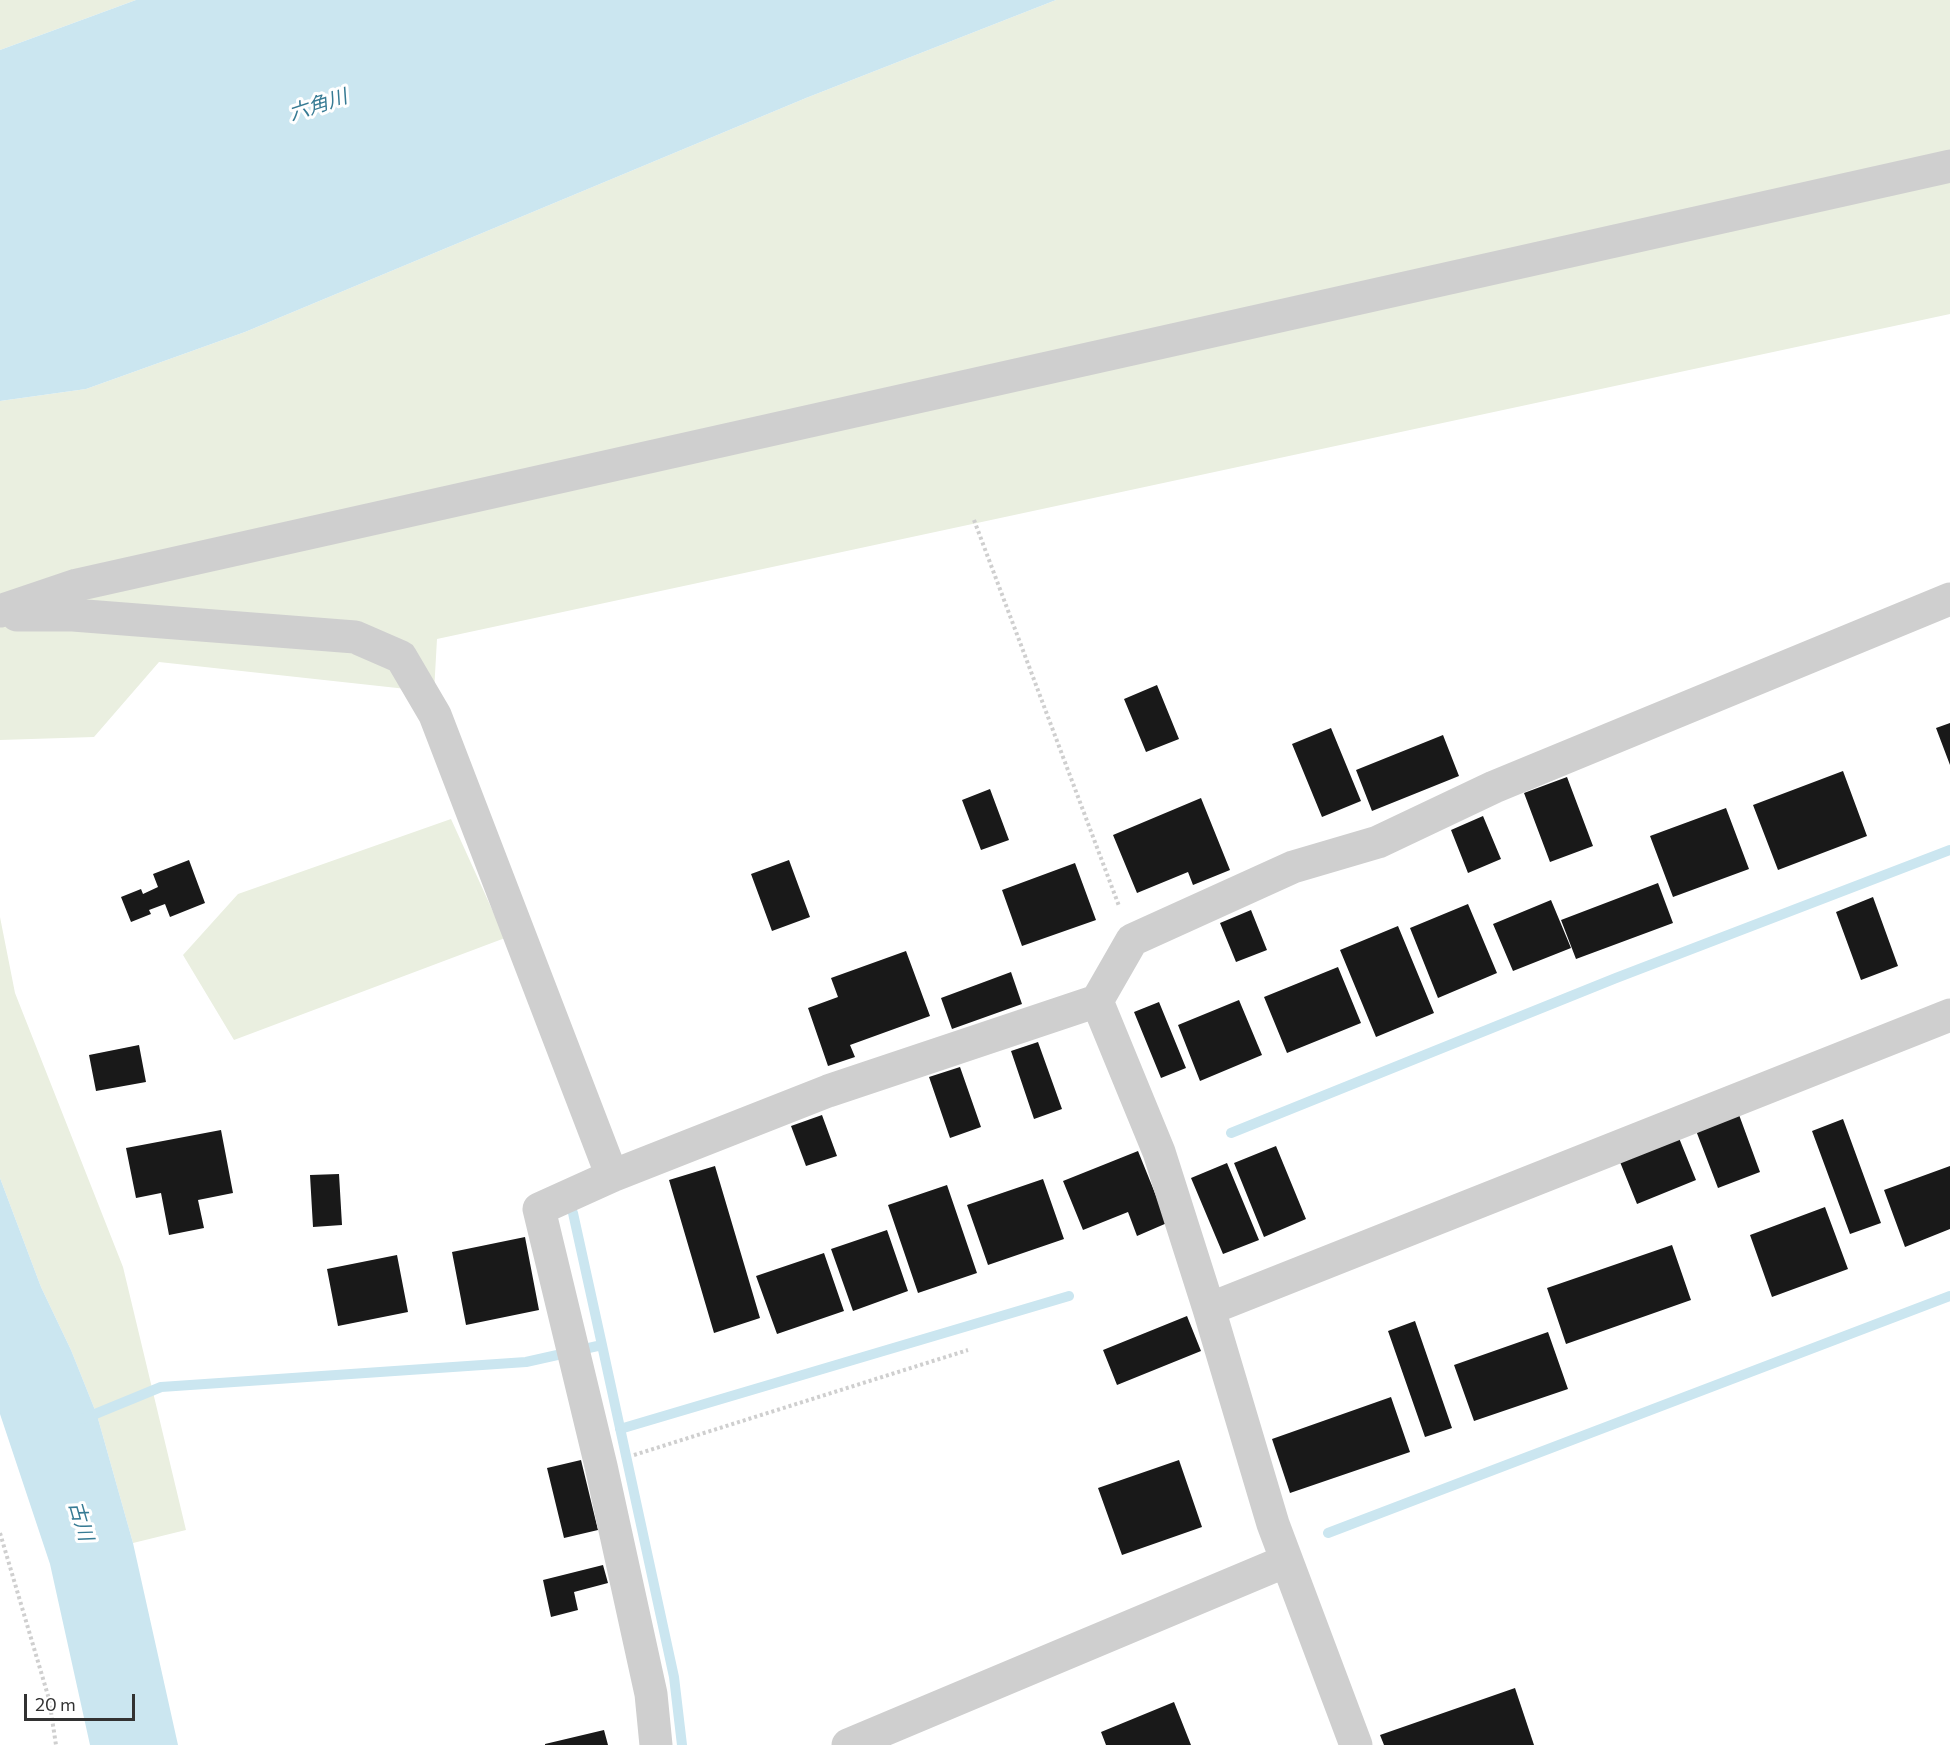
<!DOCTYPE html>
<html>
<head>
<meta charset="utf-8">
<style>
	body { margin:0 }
	#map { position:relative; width:1950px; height:1745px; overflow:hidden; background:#fff; font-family:Commissioner,sans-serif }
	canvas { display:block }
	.scale { position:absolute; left:24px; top:1694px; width:111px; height:27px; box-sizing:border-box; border:3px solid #323232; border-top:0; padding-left:8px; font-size:18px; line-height:21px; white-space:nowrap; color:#323232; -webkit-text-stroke:4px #fff; paint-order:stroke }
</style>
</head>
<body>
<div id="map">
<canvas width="1950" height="1745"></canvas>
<div class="scale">20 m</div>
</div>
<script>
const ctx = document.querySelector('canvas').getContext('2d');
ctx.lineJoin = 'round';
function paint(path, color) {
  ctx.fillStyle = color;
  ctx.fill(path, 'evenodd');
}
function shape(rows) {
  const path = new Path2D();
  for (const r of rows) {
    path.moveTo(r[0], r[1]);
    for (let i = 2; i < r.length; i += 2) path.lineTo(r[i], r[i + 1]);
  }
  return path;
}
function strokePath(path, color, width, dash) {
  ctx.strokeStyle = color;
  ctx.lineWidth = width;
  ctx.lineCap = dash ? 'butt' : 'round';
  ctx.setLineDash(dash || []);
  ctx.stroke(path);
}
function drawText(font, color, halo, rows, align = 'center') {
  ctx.font = font + ' Commissioner,"Noto Sans JP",sans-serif';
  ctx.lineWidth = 6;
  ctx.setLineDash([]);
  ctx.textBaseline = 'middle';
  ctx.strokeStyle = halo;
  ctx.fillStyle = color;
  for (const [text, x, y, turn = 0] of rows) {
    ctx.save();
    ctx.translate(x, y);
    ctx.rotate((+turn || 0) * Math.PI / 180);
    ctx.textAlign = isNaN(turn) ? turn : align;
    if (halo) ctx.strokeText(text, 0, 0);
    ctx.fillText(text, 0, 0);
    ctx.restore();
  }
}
const green = shape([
	[0,0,136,0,0,50],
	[1056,0,1950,0,1950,314,437,639,434,692,159,662,94,737,0,740,0,401,86,389,245,332,806,98],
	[451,819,505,938,234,1040,183,955,238,894],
	[0,917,15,993,123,1267,186,1530,133,1543,97,1415,71,1350,41,1287,0,1178]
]);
const water = shape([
	[136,0,1056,0,806,98,245,332,86,389,0,401,0,50],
	[0,1178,41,1287,71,1350,97,1415,133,1543,178,1745,90,1745,50,1564,0,1414]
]);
const stream = shape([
	[1231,1133,1616,978,1950,850],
	[573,1213,602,1345],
	[83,1419,161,1387,526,1362,602,1345,674,1677,682,1745],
	[620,1429,1069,1296],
	[1328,1533,1950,1296]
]);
const building = shape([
	[1157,685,1179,739,1146,752,1124,699],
	[1950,723,1950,765,1936,728],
	[1331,728,1361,801,1322,817,1292,744],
	[1443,735,1459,776,1372,811,1356,770],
	[1843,771,1867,836,1778,870,1753,805],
	[1567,777,1593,846,1550,862,1524,793],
	[990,789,1009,840,981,850,962,800],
	[1201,798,1230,870,1193,885,1188,872,1137,893,1113,835],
	[1726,808,1749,869,1673,897,1650,836],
	[1483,816,1501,859,1468,873,1451,830],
	[189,860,205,903,170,917,165,904,149,910,151,914,131,922,121,897,141,889,143,894,158,887,153,874],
	[789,860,810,917,772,931,751,874],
	[1075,863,1096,920,1022,946,1002,890],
	[1658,883,1673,923,1576,959,1561,920],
	[1873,897,1898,966,1861,980,1836,912],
	[1551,900,1571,948,1513,971,1493,924],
	[1468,904,1497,973,1438,998,1410,928],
	[1251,910,1267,950,1236,962,1220,923],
	[1398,926,1434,1013,1376,1037,1340,950],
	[906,951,930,1016,850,1045,855,1057,828,1066,808,1008,838,997,831,978],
	[1338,967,1361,1023,1287,1053,1264,997],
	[1011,972,1022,1004,952,1029,941,998],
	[1239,1000,1262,1055,1200,1081,1178,1025],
	[1159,1002,1186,1068,1161,1078,1134,1012],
	[1038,1042,1062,1109,1034,1119,1011,1051],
	[139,1045,146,1082,96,1091,89,1055],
	[960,1067,981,1127,950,1138,929,1077],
	[1738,1112,1760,1172,1718,1188,1695,1128],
	[822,1115,837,1156,806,1166,791,1126],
	[1843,1119,1881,1223,1850,1234,1812,1131],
	[221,1130,233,1193,198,1200,204,1228,169,1235,161,1193,136,1198,126,1148],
	[1679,1138,1696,1180,1637,1204,1620,1162],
	[1276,1146,1306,1219,1264,1237,1234,1163],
	[1138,1151,1167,1223,1137,1236,1128,1212,1083,1230,1063,1181],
	[1227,1163,1259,1240,1223,1254,1191,1178],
	[715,1166,760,1318,714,1333,669,1180],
	[1950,1166,1950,1229,1905,1247,1884,1190],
	[339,1174,342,1225,313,1227,310,1175],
	[1043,1179,1064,1239,988,1265,967,1205],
	[947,1185,977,1273,918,1293,888,1205],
	[1825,1207,1848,1269,1772,1297,1750,1235],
	[887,1230,908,1291,853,1311,831,1249],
	[525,1237,539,1310,466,1325,452,1252],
	[1672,1245,1691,1300,1566,1344,1547,1288],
	[824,1253,844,1311,777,1334,756,1276],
	[397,1255,408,1312,338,1326,327,1269],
	[1187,1316,1201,1351,1117,1385,1103,1350],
	[1415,1321,1452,1428,1425,1437,1388,1331],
	[1548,1332,1568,1389,1474,1421,1454,1365],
	[1391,1397,1410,1452,1290,1493,1272,1439],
	[581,1460,598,1530,564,1538,547,1468],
	[1179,1460,1202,1527,1122,1555,1098,1488],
	[603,1565,608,1583,574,1592,578,1610,551,1617,543,1580],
	[1515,1688,1534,1745,1384,1745,1380,1735],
	[1174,1702,1191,1745,1106,1745,1101,1732],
	[604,1730,608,1745,545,1745,545,1744]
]);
const path = shape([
	[974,520,1119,906],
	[634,1455,968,1350],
	[0,1533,49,1699,56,1745]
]);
const minor = shape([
	[0,611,77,585,1950,166],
	[17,615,73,615,355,637,401,657,435,715,612,1176],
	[1097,1001,1159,1152,1209,1309,1273,1524,1356,1745],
	[1209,1309,1950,1015],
	[656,1745,651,1694,601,1466,539,1209,612,1176,828,1091,1097,1001,1132,940,1293,867,1378,842,1494,787,1950,599],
	[848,1745,1286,1561]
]);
const waterNames = [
	["六角川",318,105,-18],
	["古川",81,1521,74]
];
paint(green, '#eaefe0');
paint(water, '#cbe6f0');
strokePath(stream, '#cbe6f0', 10);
paint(building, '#191919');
strokePath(path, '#cfcfcf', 4, [3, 3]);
strokePath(minor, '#cfcfcf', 33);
drawText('italic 20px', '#377b94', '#fff', waterNames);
</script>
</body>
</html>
